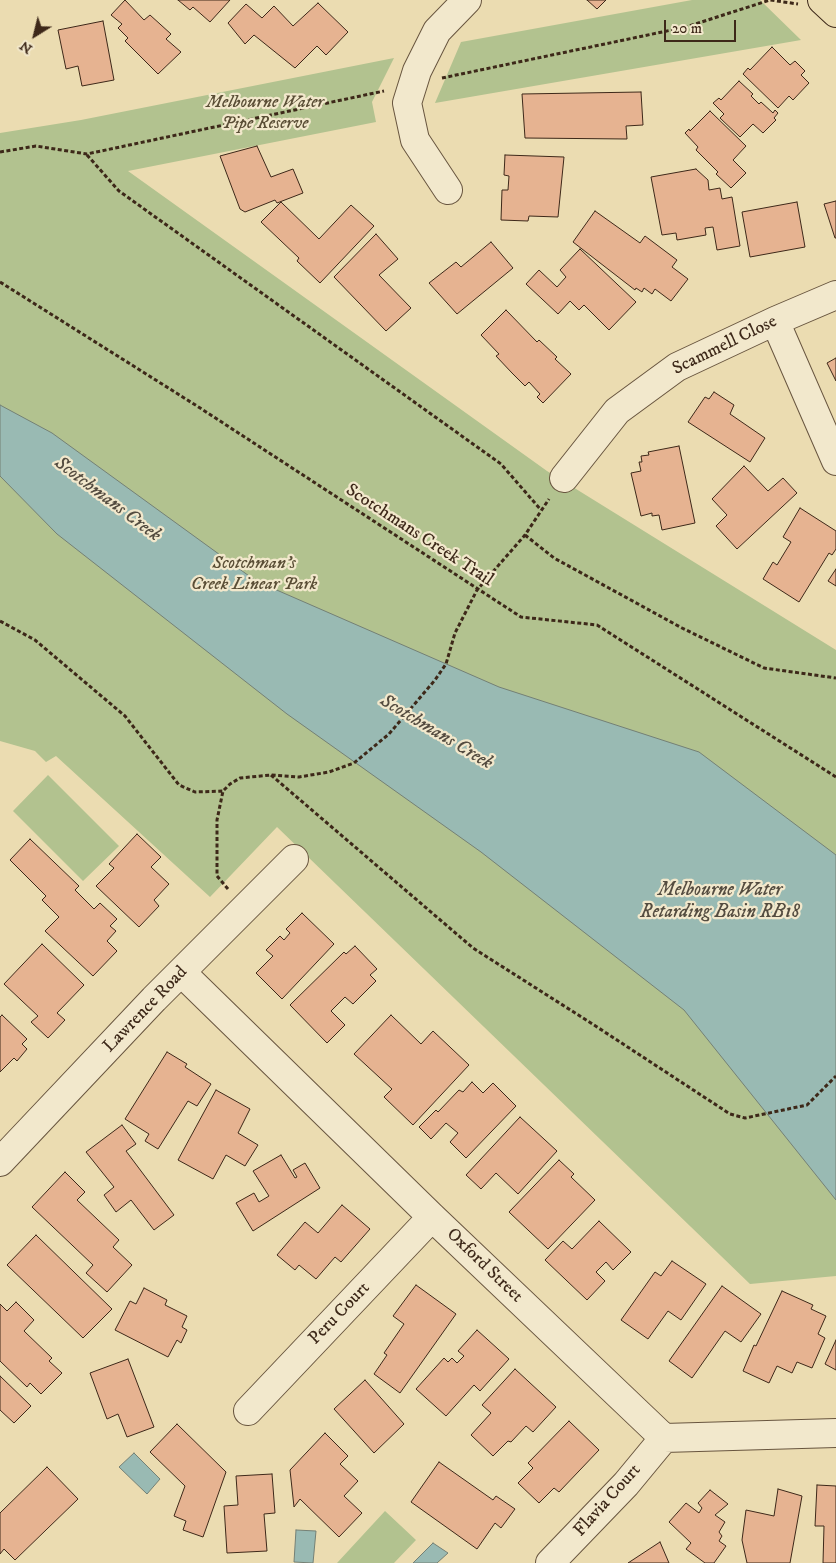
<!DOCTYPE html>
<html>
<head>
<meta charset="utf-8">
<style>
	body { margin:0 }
	#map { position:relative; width:836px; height:1563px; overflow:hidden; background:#ebdcb1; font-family:"IM FELL DW Pica",serif }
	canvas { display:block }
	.north { position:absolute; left:10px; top:10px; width:50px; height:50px; -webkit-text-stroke:4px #f2e8cc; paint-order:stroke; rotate:216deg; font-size:14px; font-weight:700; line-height:20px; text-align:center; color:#3d2819 }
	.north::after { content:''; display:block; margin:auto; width:18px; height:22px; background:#3d2819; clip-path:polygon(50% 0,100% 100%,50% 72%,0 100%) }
	.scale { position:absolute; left:664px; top:20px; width:72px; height:22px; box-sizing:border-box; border:2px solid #3d2819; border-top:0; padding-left:6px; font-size:15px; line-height:18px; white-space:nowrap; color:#3d2819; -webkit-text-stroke:4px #f2e8cc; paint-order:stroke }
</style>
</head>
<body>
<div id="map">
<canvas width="836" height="1563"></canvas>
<div class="north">N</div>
<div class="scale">20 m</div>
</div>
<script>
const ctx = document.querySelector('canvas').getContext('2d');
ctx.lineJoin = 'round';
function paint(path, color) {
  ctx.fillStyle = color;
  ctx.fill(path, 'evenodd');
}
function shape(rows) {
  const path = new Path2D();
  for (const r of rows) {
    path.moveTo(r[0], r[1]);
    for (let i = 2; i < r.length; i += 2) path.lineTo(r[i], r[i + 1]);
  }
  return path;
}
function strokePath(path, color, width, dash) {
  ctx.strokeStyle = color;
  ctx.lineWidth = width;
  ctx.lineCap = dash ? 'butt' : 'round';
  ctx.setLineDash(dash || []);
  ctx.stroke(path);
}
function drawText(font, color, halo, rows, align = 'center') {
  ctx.font = font + ' "IM FELL DW Pica",serif';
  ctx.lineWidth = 4.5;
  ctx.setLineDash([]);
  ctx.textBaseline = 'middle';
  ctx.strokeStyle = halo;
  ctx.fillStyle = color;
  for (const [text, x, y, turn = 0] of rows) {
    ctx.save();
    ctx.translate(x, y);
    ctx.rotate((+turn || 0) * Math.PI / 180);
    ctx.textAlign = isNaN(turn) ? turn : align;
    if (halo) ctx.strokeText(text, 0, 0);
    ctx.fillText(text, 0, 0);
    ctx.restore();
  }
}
const green = shape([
	[692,0,760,0,801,40,435,103,461,42],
	[394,58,372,102,376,122,128,171,547,471,836,650,836,1276,750,1284,277,827,210,897,56,756,46,762,35,751,0,741,0,133,81,120],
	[48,775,119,846,83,881,13,811],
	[385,1511,416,1540,394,1563,337,1563]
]);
const water = shape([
	[0,405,52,433,256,581,499,687,699,752,836,855,836,1200,684,1010,481,852,287,714,57,534,0,476,0,405],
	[134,1453,160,1479,147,1494,119,1467,134,1453],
	[296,1530,316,1531,313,1563,294,1562,296,1530],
	[433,1543,448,1553,437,1563,413,1563,433,1543]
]);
const building = shape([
	[125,0,144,20,150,15,171,34,166,39,181,52,158,74,125,41,128,38,118,28,122,24,111,15,125,0],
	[178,0,230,0,210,22,193,7,190,10,178,0],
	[587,0,606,0,597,9,587,0],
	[318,3,348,32,326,55,317,46,295,68,254,35,245,44,228,23,246,4,262,18,274,6,293,26,318,3],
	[103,21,114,80,82,86,78,66,66,69,58,30,103,21],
	[772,47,790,65,795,61,805,71,801,75,809,83,793,100,789,96,778,108,743,74,748,68,750,70,772,47],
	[739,81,753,94,751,96,759,104,761,102,773,113,775,110,778,113,774,118,776,120,763,133,753,124,740,137,720,118,724,114,713,103,719,98,721,100,739,81],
	[641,92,643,125,626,126,627,139,525,138,522,94,641,92],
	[710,111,746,146,733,160,746,173,731,188,716,174,718,172,696,150,698,147,685,133,689,129,690,131,710,111],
	[257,146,271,177,293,169,303,193,277,203,275,200,245,212,240,209,220,156,257,146],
	[505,155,564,157,558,217,529,216,528,221,501,220,502,190,508,190,509,176,504,175,505,155],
	[696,169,708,180,709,190,720,188,722,199,732,197,740,246,717,250,713,227,705,228,706,235,677,240,676,233,662,235,651,177,696,169],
	[836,201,836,238,835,238,824,204,836,201],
	[281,202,319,239,351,205,374,226,320,283,297,261,299,258,261,222,281,202],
	[797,202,805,247,750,257,742,212,797,202],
	[595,211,640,243,645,236,677,260,672,267,688,279,671,301,655,289,652,294,644,288,642,292,636,288,635,290,573,242,595,211],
	[376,234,398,259,379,275,411,308,386,331,334,277,376,234],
	[491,242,513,268,457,314,429,283,456,262,461,267,491,242],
	[580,249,636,302,609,330,584,305,579,310,570,301,558,314,526,284,539,270,557,287,566,277,560,270,580,249],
	[506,310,537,342,539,340,557,357,555,359,571,374,543,403,537,397,540,394,529,382,525,386,512,373,496,356,499,354,481,335,506,310],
	[836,358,836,381,827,363,836,358],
	[714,392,734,405,730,414,765,438,750,462,688,422,705,397,709,399,714,392],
	[679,446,695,523,662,530,659,515,652,516,652,513,641,516,631,473,641,471,639,462,642,462,641,456,649,455,648,452,679,446],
	[744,466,768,491,783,478,797,493,737,549,716,526,727,515,712,499,744,466],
	[800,508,836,531,836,549,832,555,829,553,799,602,763,579,773,562,777,565,791,542,783,537,800,508],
	[836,569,836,586,828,581,836,569],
	[137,834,161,857,151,867,169,884,154,900,159,906,139,927,96,886,114,868,109,864,137,834],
	[30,839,79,886,75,890,94,909,100,903,117,919,110,926,116,931,107,941,117,951,93,976,45,931,59,917,42,900,46,896,10,860,30,839],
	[302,913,334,944,282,999,256,973,273,956,266,950,280,936,284,940,290,933,286,929,302,913],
	[42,944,84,985,57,1013,65,1020,48,1038,31,1022,38,1016,4,984,42,944],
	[355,946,377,969,370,975,376,981,353,1004,345,997,331,1011,345,1025,327,1043,290,1005,344,952,346,954,355,946],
	[2,1015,27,1039,22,1044,27,1049,17,1061,14,1058,0,1072,0,1017,2,1015],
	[391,1015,421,1044,433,1031,469,1065,413,1125,384,1097,392,1089,354,1054,391,1015],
	[167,1052,187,1064,185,1067,211,1084,197,1106,188,1101,158,1149,145,1141,149,1134,125,1119,167,1052],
	[472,1082,483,1093,493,1083,516,1106,466,1158,450,1142,458,1133,446,1123,431,1139,419,1127,436,1110,438,1112,459,1090,463,1092,472,1082],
	[216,1090,250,1109,238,1133,258,1145,245,1166,226,1155,213,1179,178,1160,216,1090],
	[520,1117,557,1151,518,1194,496,1173,481,1189,466,1175,520,1117],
	[122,1125,136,1144,126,1151,174,1215,154,1230,131,1200,116,1212,104,1195,114,1187,86,1152,122,1125],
	[281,1155,295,1178,297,1177,293,1170,305,1163,320,1188,253,1231,236,1203,254,1193,259,1202,269,1196,253,1171,281,1155],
	[559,1160,574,1174,571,1177,595,1200,548,1249,509,1212,559,1160],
	[65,1172,85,1192,77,1200,119,1240,113,1247,132,1265,107,1292,86,1273,93,1265,32,1207,65,1172],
	[342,1205,370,1229,341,1262,335,1257,316,1279,299,1265,295,1270,277,1255,305,1222,318,1233,342,1205],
	[599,1221,631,1252,613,1270,606,1262,596,1272,605,1281,587,1300,545,1260,563,1241,572,1249,599,1221],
	[36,1235,112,1309,83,1338,7,1265,36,1235],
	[672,1261,706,1284,681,1320,668,1311,648,1339,621,1320,655,1272,661,1276,672,1261],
	[416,1285,456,1314,400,1393,374,1374,387,1355,384,1353,404,1324,393,1316,416,1285],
	[722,1286,761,1314,741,1342,725,1331,692,1378,669,1361,722,1286],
	[144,1288,167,1300,165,1305,187,1316,182,1327,187,1330,181,1343,177,1340,168,1357,115,1330,130,1301,136,1304,144,1288],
	[782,1291,813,1305,811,1309,826,1316,818,1334,825,1338,812,1368,797,1362,792,1373,777,1366,769,1383,743,1371,754,1345,756,1346,782,1291],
	[16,1302,34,1320,24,1331,52,1358,49,1361,62,1373,41,1394,30,1383,27,1387,0,1361,0,1304,7,1311,16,1302],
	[477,1330,509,1359,480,1391,474,1385,446,1416,416,1389,444,1358,448,1362,452,1358,457,1363,464,1356,458,1351,477,1330],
	[836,1340,836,1370,825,1364,836,1340],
	[128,1359,154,1427,127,1437,118,1414,107,1419,90,1373,128,1359],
	[515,1369,556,1407,533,1432,526,1426,511,1442,508,1441,493,1456,471,1435,491,1413,482,1405,515,1369],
	[0,1376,31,1406,14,1423,0,1410,0,1376],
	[365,1380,404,1424,374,1453,334,1409,365,1380],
	[569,1421,599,1450,559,1492,554,1488,539,1503,518,1483,533,1468,528,1463,569,1421],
	[177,1424,226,1472,203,1537,183,1530,186,1521,174,1516,185,1486,150,1452,177,1424],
	[325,1433,348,1456,340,1464,358,1481,344,1496,362,1513,339,1537,300,1499,294,1507,290,1470,325,1433],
	[439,1462,493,1500,496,1496,515,1509,501,1528,495,1523,477,1549,411,1502,439,1462],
	[47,1467,78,1499,15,1560,4,1549,0,1554,0,1513,47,1467],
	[272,1474,275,1513,264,1514,267,1551,227,1553,224,1506,238,1505,236,1476,272,1474],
	[817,1485,836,1486,836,1563,823,1563,824,1526,815,1526,817,1485],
	[778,1489,802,1496,790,1563,747,1563,742,1540,746,1510,774,1516,778,1489],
	[710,1490,728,1504,715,1515,725,1522,719,1532,722,1536,719,1541,726,1546,714,1563,705,1563,686,1549,691,1543,669,1522,686,1503,699,1513,702,1508,698,1503,710,1490],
	[660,1542,669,1563,628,1563,660,1542]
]);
const path = shape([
	[442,78,686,27,770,0,798,4],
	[0,152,36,146,87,154,384,91],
	[87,155,119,191,501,464,541,510],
	[0,282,197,406,521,617,597,625,836,777],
	[525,535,554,558,682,628,764,668,836,678],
	[0,621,35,640,125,716,179,785,195,792,223,791],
	[271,775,473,948,594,1025,730,1114,745,1118,807,1105,836,1076],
	[228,889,217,876,217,820,223,791,230,784,240,778,271,775,299,777,329,772,354,763,389,734,435,680,446,664,455,633,477,590,525,535,549,499]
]);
const minor = shape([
	[448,190,415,140,407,103,417,71,437,31,467,0],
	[775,321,836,461],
	[564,478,617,411,677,367,775,321,836,295],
	[182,973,432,1217,664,1438,836,1433],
	[0,1162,154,999,294,859],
	[248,1411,432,1217],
	[550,1563,626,1484,664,1438]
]);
const primary = shape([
	[822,0,836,13]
]);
const parkNames = [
	["Melbourne Water",265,103],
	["Pipe Reserve",265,124],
	["Scotchman's",254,564],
	["Creek Linear Park",254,585]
];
const streetNames = [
	["Scammell Close",725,346,-26],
	["Scotchmans Creek Trail",419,536,33],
	["Lawrence Road",146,1010,-46],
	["Oxford Street",484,1266,44],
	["Peru Court",340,1314,-46],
	["Flavia Court",608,1501,-48]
];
const waterNames = [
	["Scotchmans Creek",107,500,37],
	["Scotchmans Creek",436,733,31],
	["Melbourne Water",720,891],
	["Retarding Basin RB18",720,913]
];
paint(green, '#b2c28f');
paint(water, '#99bab3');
strokePath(water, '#748075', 1);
paint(building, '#e6b391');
strokePath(building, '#3d2819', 1);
strokePath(minor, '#68553f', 30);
strokePath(primary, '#3d2819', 30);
strokePath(path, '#3d2819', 3, [4, 2.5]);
strokePath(minor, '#f2e8cc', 28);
strokePath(primary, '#ebdcb1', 28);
drawText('italic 18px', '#5a4e36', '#f2e8cc', parkNames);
drawText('18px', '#3d2819', '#f2e8cc', streetNames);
drawText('italic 19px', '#544c40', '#f2e8cc', waterNames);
</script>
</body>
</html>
